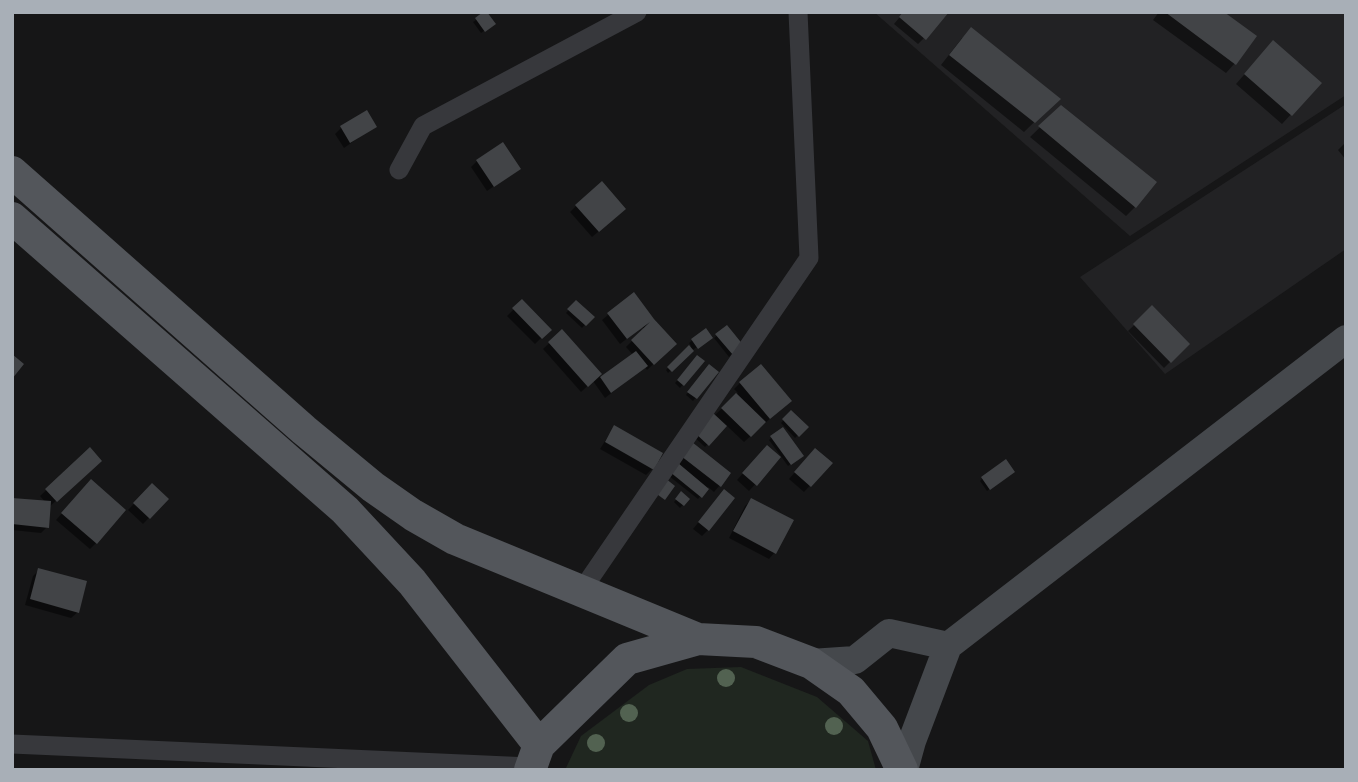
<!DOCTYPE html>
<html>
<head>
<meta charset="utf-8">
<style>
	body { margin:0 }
	#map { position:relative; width:1358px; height:782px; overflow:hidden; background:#161617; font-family:Figtree,sans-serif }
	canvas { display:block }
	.frame { position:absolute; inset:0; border:14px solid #a8afb7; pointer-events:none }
</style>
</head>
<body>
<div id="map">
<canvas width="1358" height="782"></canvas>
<div class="frame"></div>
</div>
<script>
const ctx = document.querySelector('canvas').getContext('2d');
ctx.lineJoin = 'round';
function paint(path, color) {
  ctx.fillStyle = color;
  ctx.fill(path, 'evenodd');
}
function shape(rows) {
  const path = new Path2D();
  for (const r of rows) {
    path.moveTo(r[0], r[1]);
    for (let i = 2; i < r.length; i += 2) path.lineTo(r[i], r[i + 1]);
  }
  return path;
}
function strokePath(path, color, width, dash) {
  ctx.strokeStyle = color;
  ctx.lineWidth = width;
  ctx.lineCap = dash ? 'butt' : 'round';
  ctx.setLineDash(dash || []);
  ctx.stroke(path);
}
const built = shape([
	[874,12,1346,12,1346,95,1130,236],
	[1346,104,1346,249,1165,374,1080,277]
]);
const green = shape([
	[741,667,817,697,868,741,876,770,565,770,581,736,649,685,687,669]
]);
const shadow = shape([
	[904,12,924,38,918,44,894,24],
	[1159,12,1222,12,1235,63,1226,73,1153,20],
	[486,13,491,26,481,33,473,22],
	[962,38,1058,99,1024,132,941,65],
	[1264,52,1320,83,1282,124,1236,84],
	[1061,107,1135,207,1126,216,1030,137],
	[375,126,344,148,335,134,341,128],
	[1346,142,1346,160,1338,150],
	[477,161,519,169,487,191,471,167],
	[576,206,618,215,592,237,570,212],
	[633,294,675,344,647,370,645,367,605,398,593,381,581,392,543,349,561,332,603,378,633,355,626,347,644,329,642,327,620,344,602,320],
	[522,301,549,330,535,344,507,316],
	[576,302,592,317,582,328,566,313],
	[1152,308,1188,344,1164,368,1128,331],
	[726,328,741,346,729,357,714,338],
	[705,330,708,340,694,349,668,373,666,370,691,346,689,343],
	[697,358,702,362,680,388,675,383],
	[706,369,716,373,693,401,686,395],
	[740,383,783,407,744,442,726,425,705,447,693,436,738,393,734,389],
	[791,412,806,427,795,438,781,423],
	[614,427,652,469,646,475,600,449],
	[772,437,799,458,788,466,769,440],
	[89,450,93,467,48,508,47,527,41,533,12,530,12,500,46,503,40,496],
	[686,450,720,485,714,492,708,487,698,499,669,476],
	[761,453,779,458,749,491,737,480],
	[809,456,831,463,804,492,789,479],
	[1010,474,987,491,980,481,982,479],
	[152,485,167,499,143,524,128,510],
	[85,487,96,543,90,549,56,520],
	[681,494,688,499,680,508,674,502],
	[718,498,708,530,702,536,693,529],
	[751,500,775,552,769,559,729,538,745,506],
	[39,570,78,612,71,618,25,605,33,576]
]);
const building = shape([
	[483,12,487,12,496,24,485,32,475,18],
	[903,12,949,12,926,40,899,17],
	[1165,12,1224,12,1257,36,1236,65],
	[971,27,1061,99,1035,123,949,55],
	[1273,40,1322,83,1292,116,1244,74],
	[1061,105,1157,182,1136,208,1038,126],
	[367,110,377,127,350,143,340,126],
	[503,142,521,169,494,187,476,160],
	[602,181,626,209,599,232,575,205],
	[634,292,654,319,677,344,654,365,631,340,650,322,627,339,607,313],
	[522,299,552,330,542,339,512,308],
	[576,300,595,317,586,326,567,309],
	[1152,305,1190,344,1171,363,1133,324],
	[727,325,744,346,733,355,715,334],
	[706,328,713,338,698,349,691,339],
	[562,329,602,374,588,387,548,342],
	[689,345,694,351,672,372,667,367],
	[636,351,648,366,611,393,600,377],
	[12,354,24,364,12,379],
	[697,355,705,361,684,386,677,380],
	[709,364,719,372,697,399,687,392],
	[761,364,792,401,770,419,739,382],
	[736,393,766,422,751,437,721,408],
	[791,410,809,427,799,437,782,419],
	[713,413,727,426,709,446,694,432],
	[614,425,663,453,654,470,605,442],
	[783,427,804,456,791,465,770,436],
	[692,442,731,473,721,487,681,456],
	[767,445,781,457,757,486,742,473],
	[90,447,102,461,57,502,45,489],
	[815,448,833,463,811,487,794,472],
	[1006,459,1015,472,990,490,981,477],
	[678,463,709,489,702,498,670,472],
	[665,478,675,486,665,500,654,492],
	[91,479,126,510,97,544,61,513],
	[152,483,169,499,150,519,133,503],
	[724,489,735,498,709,531,698,522],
	[681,491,690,499,684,506,675,499],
	[12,498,51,501,49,528,12,524],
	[751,498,794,520,776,554,733,531],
	[38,568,87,581,79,613,30,599]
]);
const street = shape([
	[399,170,423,126,637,12],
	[582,590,809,258,798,12],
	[12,744,530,767]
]);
const secondary = shape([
	[811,663,855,660,889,633,948,646],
	[904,770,912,741,948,646,1346,339]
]);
const primary = shape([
	[12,172,304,430,373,487,413,515,455,539,698,639],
	[12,218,345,510,412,582,539,745],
	[530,770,539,745,627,659,698,639,756,642,811,663,851,691,882,728,902,770]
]);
const trees = [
	[726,678],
	[629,713],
	[834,726],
	[596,743]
];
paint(built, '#222224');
paint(green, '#202720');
paint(shadow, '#0007');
paint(building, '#424447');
strokePath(street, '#37383c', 19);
strokePath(secondary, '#45484c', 28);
strokePath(primary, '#53565b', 32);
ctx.fillStyle = '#526251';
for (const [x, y] of trees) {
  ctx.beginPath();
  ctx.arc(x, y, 9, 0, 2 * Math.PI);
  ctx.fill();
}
</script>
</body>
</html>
